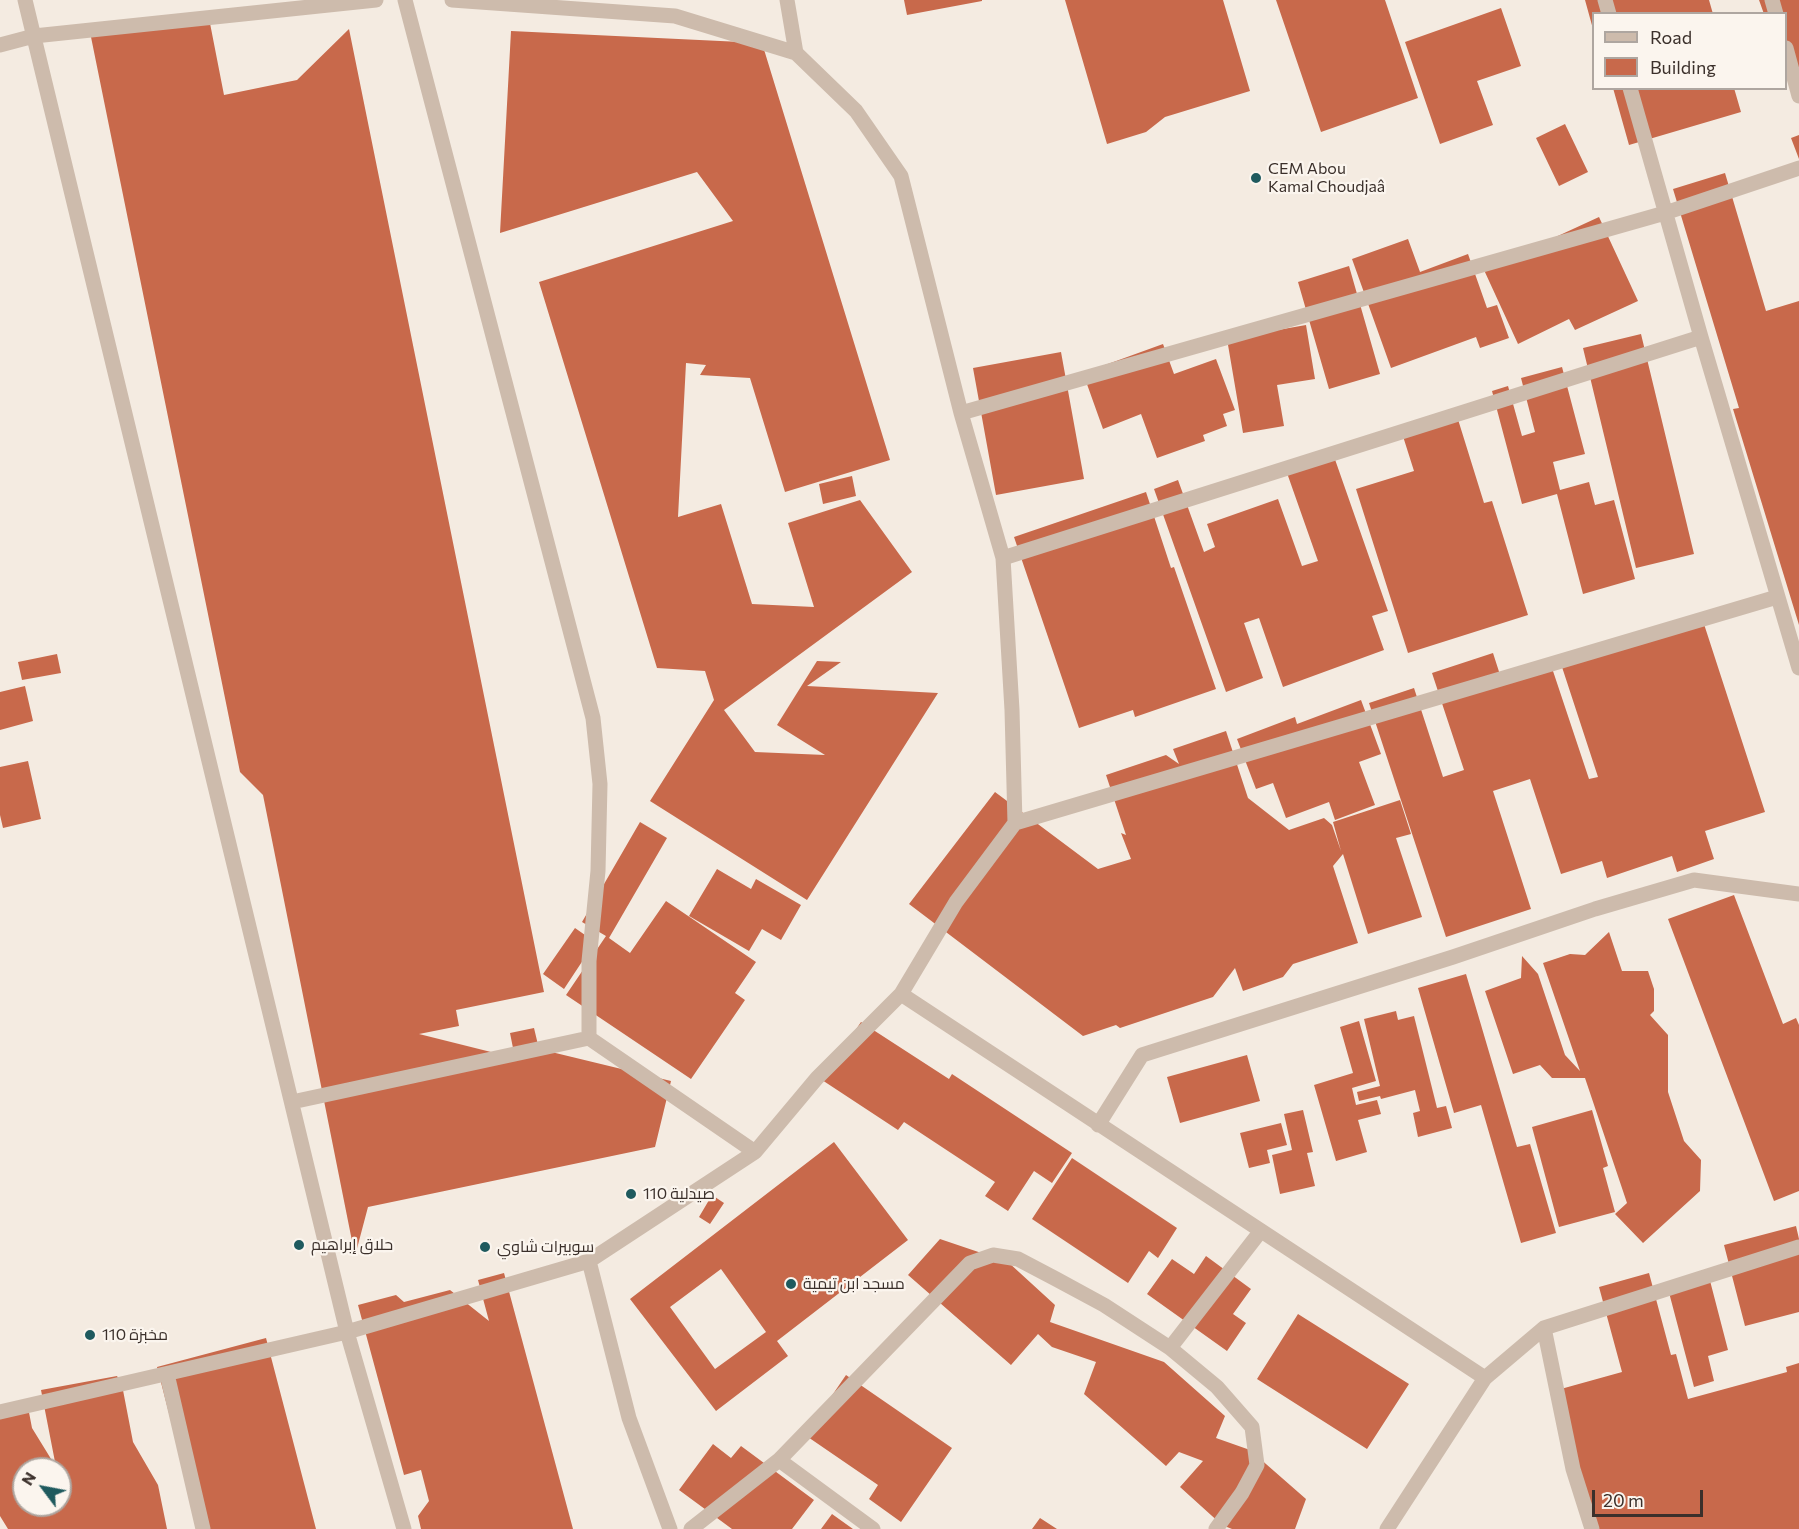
<!DOCTYPE html>
<html>
<head>
<meta charset="utf-8">
<style>
	body { margin:0 }
	#map { position:relative; width:1799px; height:1529px; overflow:hidden; background:#f4ebe1; font-family:Commissioner,sans-serif }
	canvas { display:block }
	.legend { position:absolute; left:1592px; top:12px; width:195px; height:78px; box-sizing:border-box; background:#fbf5ee; border:2px solid #aea6a0; margin:0; padding:8px 10px; list-style:none; font-size:18px; color:#3b302b }
	.legend li { display:flex; align-items:center; gap:12px; height:30px }
	.legend b { width:30px; border:2px solid #aea6a0 }
	.north { position:absolute; left:12px; top:1457px; width:60px; height:60px; box-sizing:border-box; background:#fbf5ee; border:2px solid #aea6a0; border-radius:50%; rotate:302deg; font-size:16px; font-weight:700; line-height:24px; text-align:center; color:#3b302b }
	.north::after { content:''; display:block; margin:auto; width:21px; height:27px; background:#1f5a5e; clip-path:polygon(50% 0,100% 100%,50% 72%,0 100%) }
	.scale { position:absolute; left:1592px; top:1490px; width:111px; height:27px; box-sizing:border-box; border:3px solid #3b302b; border-top:0; padding-left:8px; font-size:18px; line-height:21px; white-space:nowrap; color:#3b302b; -webkit-text-stroke:4px #fbf5ee; paint-order:stroke }
</style>
</head>
<body>
<div id="map">
<canvas width="1799" height="1529"></canvas>
<ul class="legend">
<li><b style="height:8px;background:#cdbbac"></b>Road</li>
<li><b style="height:16px;background:#c8694b"></b>Building</li>
</ul>
<div class="north">N</div>
<div class="scale">20 m</div>
</div>
<script>
const ctx = document.querySelector('canvas').getContext('2d');
ctx.lineJoin = 'round';
function paint(path, color) {
  ctx.fillStyle = color;
  ctx.fill(path, 'evenodd');
}
function shape(rows) {
  const path = new Path2D();
  for (const r of rows) {
    path.moveTo(r[0], r[1]);
    for (let i = 2; i < r.length; i += 2) path.lineTo(r[i], r[i + 1]);
  }
  return path;
}
function strokePath(path, color, width, dash) {
  ctx.strokeStyle = color;
  ctx.lineWidth = width;
  ctx.lineCap = dash ? 'butt' : 'round';
  ctx.setLineDash(dash || []);
  ctx.stroke(path);
}
function drawText(font, color, halo, rows, align = 'center') {
  ctx.font = font + ' Commissioner,Cairo,sans-serif';
  ctx.lineWidth = 4.5;
  ctx.setLineDash([]);
  ctx.textBaseline = 'middle';
  ctx.strokeStyle = halo;
  ctx.fillStyle = color;
  for (const [text, x, y, turn = 0] of rows) {
    ctx.save();
    ctx.translate(x, y);
    ctx.rotate((+turn || 0) * Math.PI / 180);
    ctx.textAlign = isNaN(turn) ? turn : align;
    if (halo) ctx.strokeText(text, 0, 0);
    ctx.fillText(text, 0, 0);
    ctx.restore();
  }
}
const building = shape([
	[904,0,982,0,982,1,907,15],
	[1065,0,1223,0,1250,91,1165,117,1146,132,1107,144],
	[1276,0,1385,0,1418,98,1321,132],
	[1585,0,1709,0,1713,14,1594,14,1593,29],
	[1759,0,1799,0,1799,98,1786,70,1786,14,1764,14],
	[1501,8,1521,66,1477,81,1493,125,1440,144,1405,42],
	[208,13,224,95,297,80,349,29,544,992,456,1010,459,1026,419,1034,515,1058,510,1033,534,1028,539,1049,671,1081,655,1147,368,1207,355,1256,263,795,240,772,91,37],
	[511,31,762,43,890,460,785,492,750,378,700,375,706,365,686,363,678,517,721,504,752,604,814,607,788,523,860,500,912,572,724,710,755,752,825,755,777,725,817,661,841,662,807,686,938,693,807,900,650,801,714,700,705,671,657,668,539,282,733,221,697,172,500,233],
	[1613,88,1734,88,1741,112,1629,145],
	[1565,124,1588,172,1559,186,1536,138],
	[1799,135,1799,159,1791,138],
	[1725,173,1766,311,1799,301,1799,625,1733,409,1739,408,1673,189],
	[1599,217,1638,301,1575,330,1569,319,1518,344,1484,270],
	[1408,239,1420,272,1468,254,1487,308,1497,305,1509,338,1480,348,1476,337,1391,368,1352,259],
	[1349,266,1380,374,1329,389,1298,282],
	[1306,325,1315,379,1277,385,1284,426,1243,433,1227,339],
	[1641,334,1694,554,1636,568,1583,348],
	[1163,344,1174,374,1216,359,1235,410,1223,414,1227,426,1203,435,1205,441,1157,458,1141,414,1103,429,1083,373],
	[1061,352,1084,479,996,495,973,368],
	[1562,367,1585,454,1553,462,1560,490,1589,482,1595,505,1614,500,1635,579,1583,594,1557,494,1522,504,1492,391,1508,386,1522,436,1535,432,1521,378],
	[1456,413,1484,503,1492,501,1528,615,1408,653,1356,489,1414,471,1401,430],
	[1331,448,1388,611,1372,616,1384,650,1283,687,1259,618,1244,623,1263,678,1226,692,1154,489,1178,480,1204,552,1215,547,1207,524,1278,499,1302,566,1318,561,1287,473],
	[852,476,856,496,823,504,819,484],
	[1146,492,1171,568,1174,567,1216,689,1135,717,1133,710,1079,728,1014,537],
	[1703,621,1765,812,1705,831,1714,859,1677,872,1672,856,1607,878,1602,861,1561,874,1530,779,1493,791,1531,909,1446,937,1369,703,1414,688,1443,777,1464,770,1432,673,1493,653,1502,681,1551,665,1589,779,1598,777,1562,667],
	[57,654,61,673,22,680,18,662],
	[25,686,33,721,0,730,0,692],
	[1361,700,1381,754,1359,762,1375,805,1335,820,1329,802,1286,818,1273,783,1256,789,1237,739,1295,717,1297,724],
	[1226,731,1248,798,1289,830,1324,818,1332,825,1341,851,1333,822,1400,800,1411,834,1396,838,1422,917,1368,934,1343,854,1333,866,1358,943,1293,964,1283,977,1243,991,1235,968,1213,997,1120,1028,1116,1025,1083,1036,909,904,995,792,1098,869,1131,859,1121,833,1126,835,1106,775,1166,755,1179,764,1173,749],
	[28,761,41,819,3,828,0,815,0,767],
	[640,822,667,838,609,938,630,953,666,901,756,962,735,993,745,1000,691,1079,566,995,606,936,582,922],
	[717,869,751,889,756,879,801,905,781,940,762,929,749,951,689,916],
	[1734,895,1783,1024,1796,1018,1799,1025,1799,1191,1774,1201,1668,919],
	[575,928,595,942,564,989,543,974],
	[1609,932,1622,971,1648,971,1654,989,1654,1011,1650,1015,1668,1035,1668,1092,1684,1141,1701,1160,1700,1191,1643,1243,1615,1214,1627,1203,1585,1078,1552,1078,1540,1065,1513,1074,1485,991,1521,978,1522,956,1538,974,1565,1055,1580,1071,1543,963,1570,954,1585,955],
	[1466,974,1517,1147,1530,1144,1556,1233,1521,1243,1481,1105,1454,1113,1418,988],
	[1396,1011,1398,1020,1414,1016,1437,1108,1446,1106,1452,1128,1418,1137,1413,1113,1420,1111,1415,1090,1381,1099,1380,1096,1359,1101,1357,1092,1380,1086,1364,1019],
	[1359,1021,1376,1081,1352,1088,1356,1105,1377,1100,1381,1114,1358,1120,1367,1152,1336,1161,1314,1085,1353,1073,1340,1027],
	[861,1022,949,1079,952,1074,1072,1153,1052,1183,1034,1171,1008,1211,985,1196,995,1182,904,1122,898,1130,822,1080],
	[1247,1055,1260,1101,1180,1123,1167,1077],
	[1303,1110,1313,1152,1307,1153,1315,1186,1280,1194,1272,1155,1292,1150,1284,1114],
	[1592,1110,1608,1166,1603,1168,1615,1212,1559,1227,1532,1127],
	[1281,1123,1287,1145,1267,1150,1270,1163,1249,1168,1240,1133],
	[834,1142,908,1240,777,1341,788,1356,716,1411,630,1299],
	[721,1269,766,1332,715,1369,670,1307],
	[1072,1158,1177,1228,1158,1258,1149,1251,1128,1283,1032,1219],
	[712,1195,724,1203,710,1224,699,1217],
	[1796,1226,1799,1239,1799,1312,1745,1326,1724,1245],
	[940,1239,1008,1262,1055,1305,1050,1322,1164,1362,1225,1416,1216,1438,1250,1450,1306,1499,1295,1529,1232,1529,1222,1525,1180,1487,1203,1461,1179,1452,1166,1466,1084,1394,1096,1362,1052,1347,1038,1334,1011,1365,908,1275],
	[1206,1256,1251,1289,1233,1314,1246,1323,1227,1351,1147,1294,1172,1259,1194,1274],
	[504,1273,573,1529,421,1529,418,1516,429,1501,421,1470,404,1475,358,1305,396,1295,404,1302,450,1290,489,1321,478,1280],
	[1649,1273,1671,1355,1676,1354,1688,1399,1787,1372,1786,1367,1799,1363,1799,1529,1587,1529,1550,1392,1622,1372,1599,1287],
	[1708,1273,1728,1350,1708,1356,1714,1381,1694,1387,1667,1285],
	[1298,1314,1409,1384,1367,1449,1257,1379],
	[266,1338,316,1529,199,1529,157,1367],
	[846,1375,952,1448,901,1522,869,1499,878,1485,805,1435],
	[117,1376,122,1385,133,1442,158,1485,167,1529,8,1529,0,1516,0,1412,27,1402,32,1428,56,1467,41,1390],
	[24,1469,60,1469,60,1505,24,1505],
	[713,1444,731,1458,741,1446,814,1500,792,1529,732,1529,679,1490],
	[832,1514,853,1529,821,1529],
	[1040,1518,1057,1529,1032,1529]
]);
const street = shape([
	[25,0,347,1332,404,1529],
	[405,0,593,718,600,784,598,871,589,961,589,1038],
	[787,0,796,53],
	[1605,0,1609,14],
	[1772,0,1776,14],
	[0,45,34,36,376,0],
	[1786,48,1799,96],
	[1630,88,1701,337,1799,668],
	[961,413,1665,213,1799,168],
	[1003,558,1701,337],
	[1015,823,1777,597],
	[901,994,1485,1378],
	[292,1102,589,1038,755,1152],
	[1098,1125,1142,1055,1453,957,1595,909,1694,880,1799,894],
	[589,1261,629,1418,670,1529],
	[1544,1328,1573,1469,1592,1529],
	[1170,1348,1260,1232],
	[167,1374,203,1529],
	[0,1412,347,1332,589,1261,755,1152,817,1078,901,994,956,902,1015,823,1012,710,1003,558,961,413,901,176,856,111,796,53,675,16,452,0],
	[691,1529,779,1460],
	[873,1529,779,1460,970,1263,993,1255,1018,1259,1056,1279,1104,1305,1170,1348,1217,1387,1252,1427,1257,1465,1242,1493,1216,1529],
	[1387,1529,1485,1378,1544,1328,1799,1247]
]);
const markers = [
	[1256,178,6,"#1f5a5e"],
	[631,1194,6,"#1f5a5e"],
	[299,1245,6,"#1f5a5e"],
	[485,1247,6,"#1f5a5e"],
	[791,1284,6,"#1f5a5e"],
	[90,1335,6,"#1f5a5e"]
];
const poiNames = [
	["CEM Abou",1268,169],
	["Kamal Choudjaâ",1268,187],
	["صيدلية 110",643,1194],
	["حلاق إبراهيم",311,1245],
	["سوبيرات شاوي",497,1247],
	["مسجد ابن تيمية",803,1284],
	["مخبزة 110",102,1335]
];
paint(building, '#c8694b');
strokePath(street, '#cdbbac', 15);
for (const [x, y, r, color] of markers) {
  const dot = new Path2D();
  dot.arc(x, y, r, 0, 2 * Math.PI);
  ctx.fillStyle = color;
  ctx.fill(dot);
  strokePath(dot, '#fbf5ee', 2);
}
drawText('16px', '#3b302b', '#fbf5ee', poiNames, 'left');
</script>
</body>
</html>
